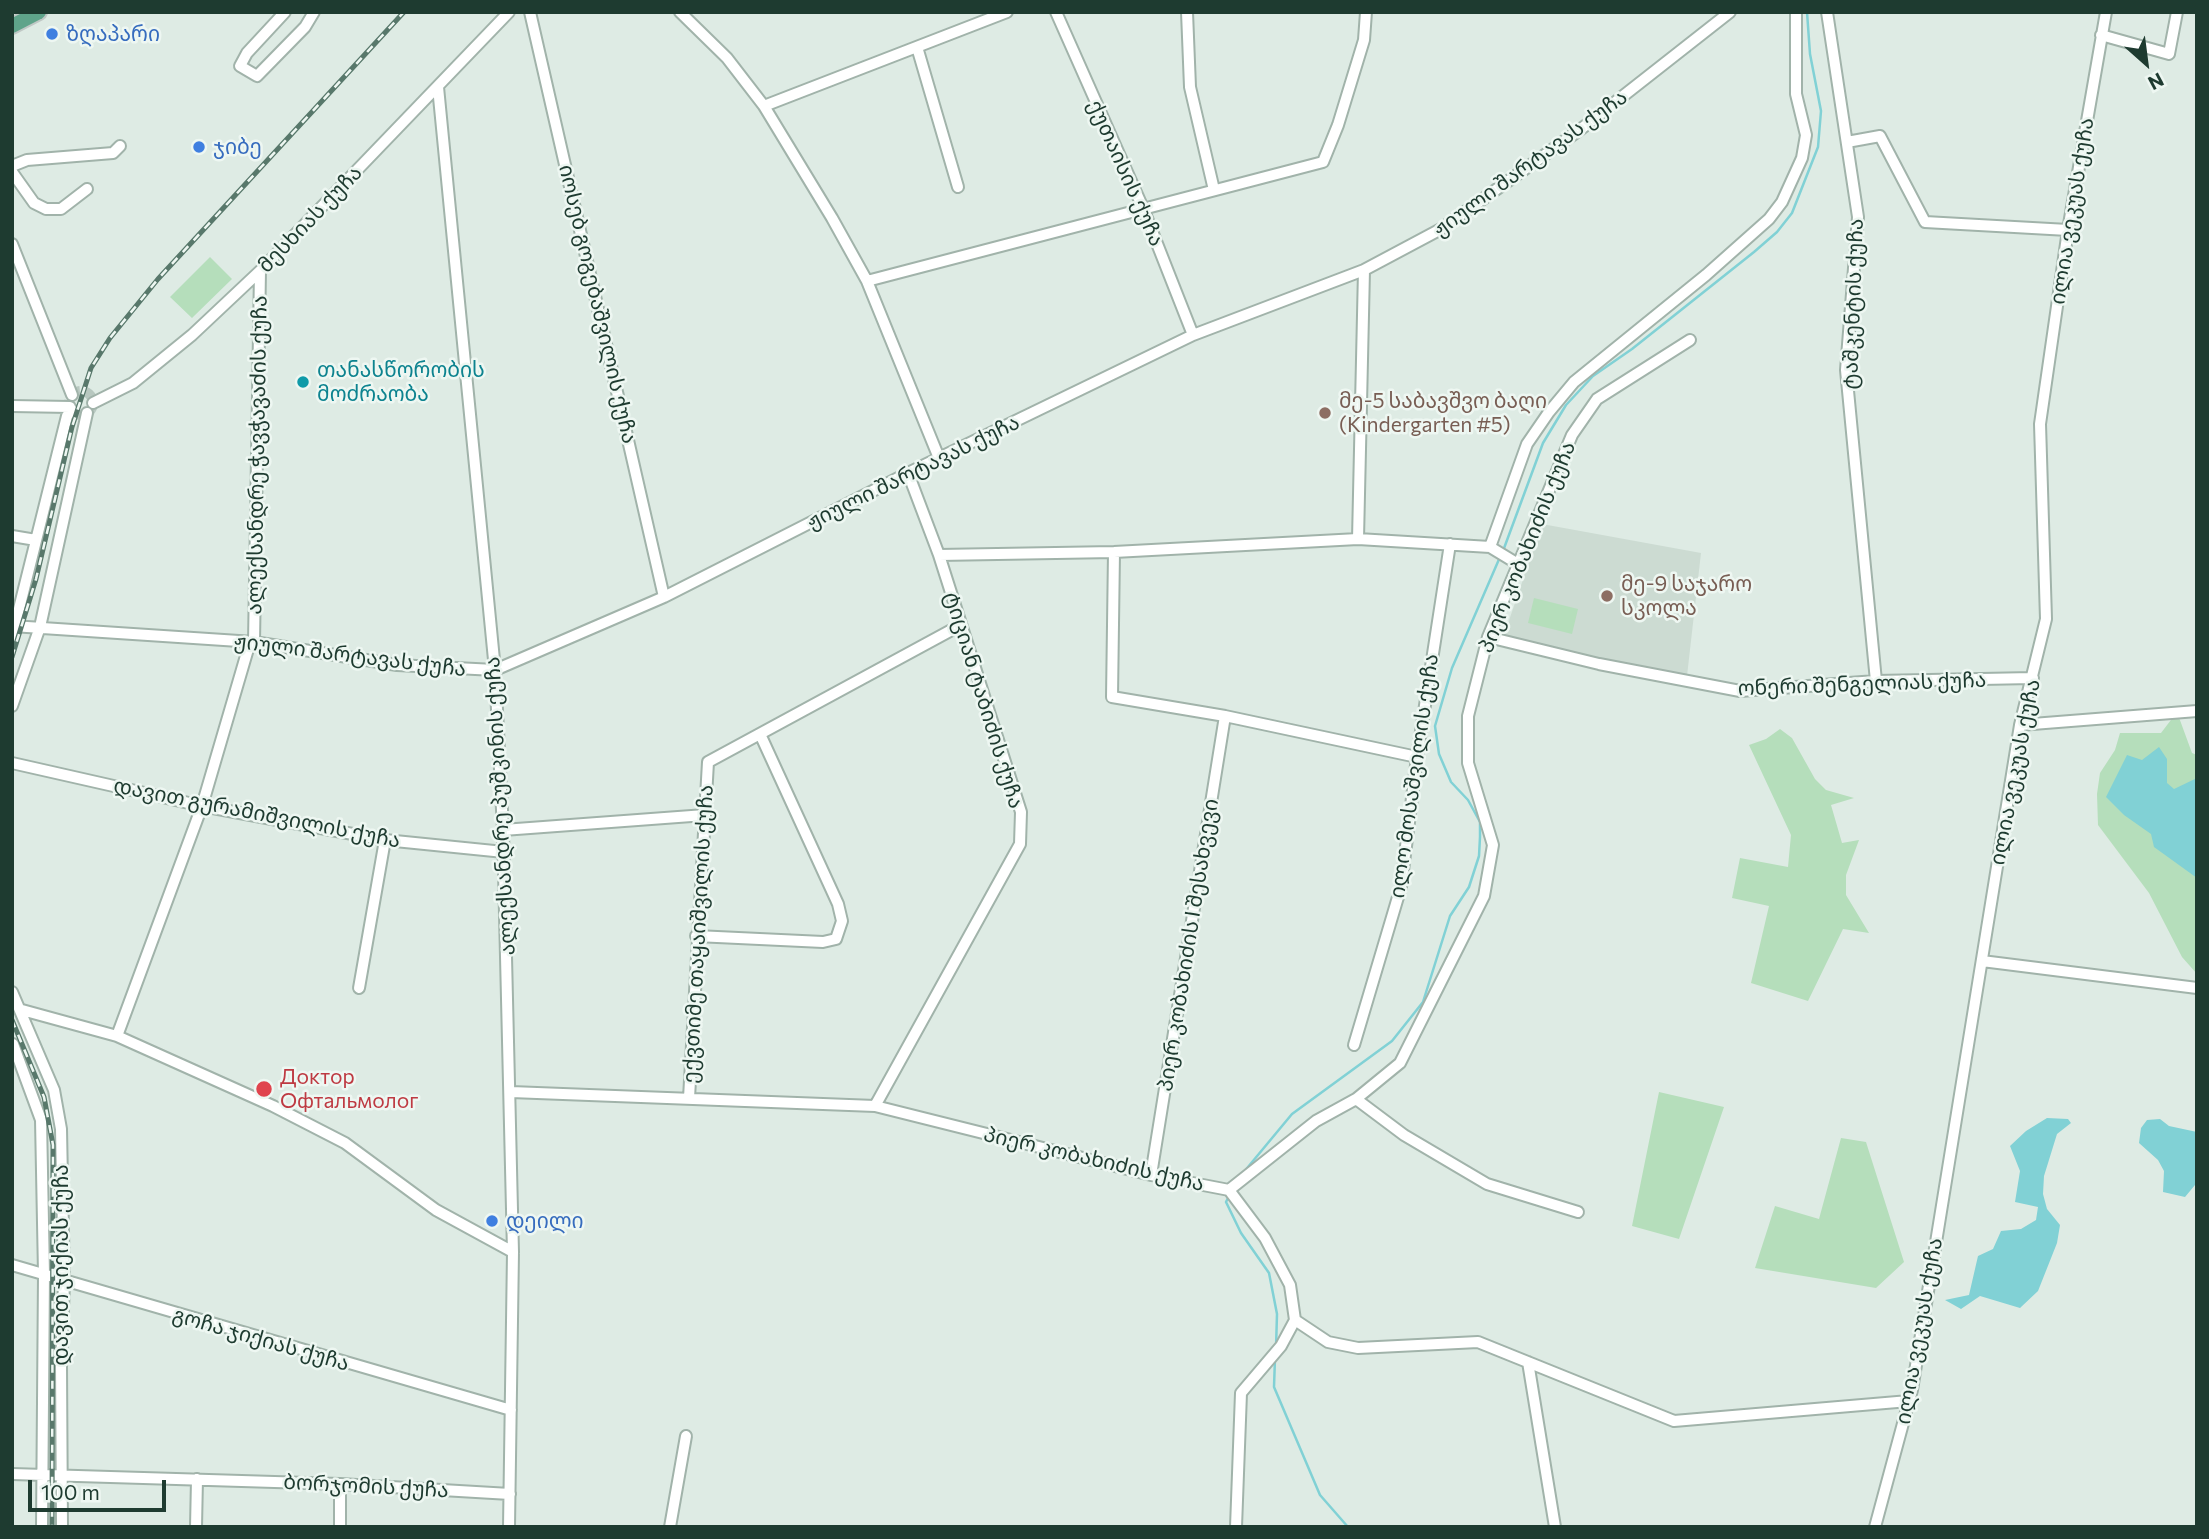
<!DOCTYPE html>
<html>
<head>
<meta charset="utf-8">
<style>
	body { margin:0 }
	#map { position:relative; width:2209px; height:1539px; overflow:hidden; background:#deebe4; font-family:Commissioner,sans-serif }
	canvas { display:block }
	.frame { position:absolute; inset:0; border:14px solid #1e3b30; pointer-events:none }
	.north { position:absolute; left:2111px; top:28px; width:70px; height:70px; -webkit-text-stroke:5px #eef7f2; paint-order:stroke; rotate:152deg; font-size:19px; font-weight:700; line-height:28px; text-align:center; color:#1e3b30 }
	.north::after { content:''; display:block; margin:auto; width:24px; height:32px; background:#1e3b30; clip-path:polygon(50% 0,100% 100%,50% 72%,0 100%) }
	.scale { position:absolute; left:28px; top:1480px; width:138px; height:32px; box-sizing:border-box; border:4px solid #1e3b30; border-top:0; padding-left:9px; font-size:21px; line-height:24px; white-space:nowrap; color:#1e3b30; -webkit-text-stroke:5px #eef7f2; paint-order:stroke }
</style>
</head>
<body>
<div id="map">
<canvas width="2209" height="1539"></canvas>
<div class="frame"></div>
<div class="north">N</div>
<div class="scale">100 m</div>
</div>
<script>
const ctx = document.querySelector('canvas').getContext('2d');
ctx.lineJoin = 'round';
function paint(path, color) {
  ctx.fillStyle = color;
  ctx.fill(path, 'evenodd');
}
function shape(rows) {
  const path = new Path2D();
  for (const r of rows) {
    if (r.length === 3) {
      path.moveTo(r[0] + r[2], r[1]);
      path.arc(r[0], r[1], r[2], 0, 2 * Math.PI);
      continue;
    }
    path.moveTo(r[0], r[1]);
    for (let i = 2; i < r.length; i += 2) path.lineTo(r[i], r[i + 1]);
  }
  return path;
}
function strokePath(path, color, width, dash) {
  ctx.strokeStyle = color;
  ctx.lineWidth = width;
  ctx.lineCap = dash ? 'butt' : 'round';
  ctx.setLineDash(dash || []);
  ctx.stroke(path);
}
function drawText(font, color, halo, rows, align = 'center') {
  ctx.font = font + ' Commissioner,"Noto Sans Georgian",sans-serif';
  ctx.lineWidth = 5;
  ctx.setLineDash([]);
  ctx.textBaseline = 'middle';
  ctx.strokeStyle = halo;
  ctx.fillStyle = color;
  for (const [text, x, y, turn = 0] of rows) {
    ctx.save();
    ctx.translate(x, y);
    ctx.rotate((+turn || 0) * Math.PI / 180);
    ctx.textAlign = isNaN(turn) ? turn : align;
    if (halo) ctx.strokeText(text, 0, 0);
    ctx.fillText(text, 0, 0);
    ctx.restore();
  }
}
const built = shape([
	[1542,524,1701,553,1687,676,1614,663,1503,638]
]);
const green = shape([
	[210,257,232,279,192,318,170,297],
	[1534,598,1578,609,1572,634,1528,623],
	[2177,712,2192,753,2197,755,2197,974,2182,957,2149,893,2098,825,2097,794,2100,773,2115,750,2120,733,2161,733],
	[1780,729,1792,738,1815,779,1826,790,1854,798,1831,805,1842,843,1859,840,1846,875,1846,895,1869,933,1843,929,1808,1001,1751,983,1769,906,1732,898,1740,858,1788,867,1791,835,1749,745,1766,739],
	[1659,1092,1724,1107,1679,1239,1632,1226],
	[1841,1138,1866,1142,1904,1262,1876,1288,1755,1268,1775,1206,1819,1219]
]);
const water = shape([
	[2159,747,2167,759,2167,783,2174,789,2197,778,2197,878,2154,847,2151,834,2124,815,2106,797,2127,755,2142,760],
	[2047,1118,2068,1119,2071,1123,2057,1134,2044,1176,2043,1194,2047,1209,2060,1225,2057,1243,2038,1291,2020,1308,1980,1296,1961,1309,1945,1300,1969,1295,1978,1256,1993,1249,2001,1231,2021,1229,2036,1220,2038,1207,2015,1202,2020,1171,2010,1146,2026,1131],
	[2160,1119,2169,1126,2197,1132,2195,1185,2185,1197,2163,1192,2164,1171,2158,1160,2139,1143,2141,1128,2147,1120]
]);
const stream = shape([
	[1503,551,1543,443,1566,405,1593,376,1632,349,1754,252,1777,232,1792,213,1818,147,1821,111,1810,54,1807,12],
	[1243,1173,1292,1114,1392,1041,1423,1002,1450,916,1469,887,1479,856,1480,837,1480,822,1468,800,1451,782,1439,754,1435,726,1452,668,1500,557],
	[1229,1196,1226,1202,1241,1233,1269,1273,1277,1314,1276,1348],
	[1275,1358,1274,1387,1320,1495,1348,1527]
]);
const minorTunnel = shape([
	[81,403,12]
]);
const minor = shape([
	[285,12,247,53,240,66,257,76,305,27,314,12],
	[530,12,664,597],
	[680,12,727,58,764,106,832,218,867,281,939,458],
	[1056,12,1143,208,1193,335],
	[1187,12,1190,87,1214,190],
	[1827,12,1858,217,1846,370,1876,681],
	[2101,35,2169,54,2177,12],
	[917,47,958,187],
	[438,87,495,670,503,830,513,1252,509,1527],
	[764,106,1007,12],
	[1847,142,1880,136,1925,222,2068,230],
	[12,166,27,160,113,153,120,146],
	[12,172,34,203,46,209,61,209,87,189],
	[12,244,72,395],
	[867,281,1323,162,1338,125,1364,40,1366,12],
	[93,403,133,383,192,335,260,271,509,12],
	[12,406,70,407],
	[12,536,36,540],
	[1358,539,1364,270],
	[1490,547,1527,444,1549,412,1574,382,1706,275,1769,219,1782,202,1802,158,1806,135,1796,94,1796,12],
	[1114,552,1112,697,1225,716,1417,757],
	[939,555,1114,552,1358,539,1490,547,1518,564],
	[12,626,254,642,397,665,495,670,664,597,908,473,1193,335,1364,270,1441,229,1581,129,1730,12],
	[12,637,67,416,72,410],
	[1488,637,1599,664,1740,691,1876,681,2033,678],
	[12,706,40,627,87,413],
	[2020,725,2197,711],
	[12,763,202,806,385,840,504,852],
	[503,830,705,815],
	[696,936,823,942,836,939,842,921,838,904,760,734],
	[1982,961,2197,988],
	[359,988,385,840],
	[12,992,54,1090,61,1129,64,1282,61,1366,62,1527],
	[22,1010,117,1036,273,1106,345,1143,436,1210,513,1252],
	[117,1036,202,806,248,649,254,642,260,271],
	[13,1044,41,1120,44,1274,42,1527],
	[1354,1045,1401,887,1417,757,1450,544],
	[511,1092,875,1106,1151,1175,1229,1190],
	[689,1098,708,762,959,626],
	[1356,1099,1404,1135,1487,1184,1578,1212],
	[875,1106,1020,844,1021,812,939,555,908,473],
	[1151,1175,1225,716],
	[1229,1190,1316,1121,1356,1099,1400,1063,1484,896,1493,845,1468,763,1468,716,1488,637,1572,435,1597,399,1690,340],
	[1229,1190,1265,1238,1290,1285,1295,1320,1328,1342,1358,1348,1478,1342,1674,1421,1909,1401],
	[12,1265,511,1410],
	[1528,1362,1555,1527],
	[12,1474,340,1484,510,1494],
	[196,1527,197,1479],
	[340,1527,340,1484],
	[670,1527,686,1436],
	[1236,1527,1241,1393,1281,1346,1295,1320],
	[1875,1527,1912,1390,2020,725,2046,619,2040,424,2068,230,2106,12]
]);
const major = shape([
	[12,26,39,12]
]);
const rail = shape([
	[12,657,36,579,72,427,91,368,110,338,158,279,404,12],
	[12,1020,44,1097,53,1145,52,1527]
]);
const markers = [
	[52,34,7,"#3f7fe0"],
	[199,147,7,"#3f7fe0"],
	[303,382,7,"#0f9aa8"],
	[1325,413,7,"#8d6e63"],
	[1607,596,7,"#8d6e63"],
	[264,1089,9,"#e0444e"],
	[492,1221,7,"#3f7fe0"]
];
const shopNames = [
	["ზღაპარი",66,34],
	["ჯიბე",213,147],
	["დეილი",506,1221]
];
const streetNames = [
	["ჟიული შარტავას ქუჩა",1530,163,-36],
	["ქუთაისის ქუჩა",1126,173,66],
	["ილია ვეკუას ქუჩა",2072,211,-81],
	["მესხიას ქუჩა",310,219,-46],
	["იოსებ გოგებაშვილის ქუჩა",598,304,77],
	["ტაშკენტის ქუჩა",1853,304,-88],
	["ალექსანდრე ჭავჭავაძის ქუჩა",257,455,-89],
	["ჟიული შარტავას ქუჩა",913,472,-26],
	["პიერ კობახიძის ქუჩა",1527,547,-68],
	["ჟიული შარტავას ქუჩა",350,655,7],
	["ონერი შენგელიას ქუჩა",1862,684,-2],
	["ტიციან ტაბიძის ქუჩა",984,700,73],
	["ილია ვეკუას ქუჩა",2015,772,-79],
	["ილო მოსაშვილის ქუჩა",1414,776,-82],
	["ალექსანდრე პუშკინის ქუჩა",500,806,-93],
	["დავით გურამიშვილის ქუჩა",257,813,11],
	["ექვთიმე თაყაიშვილის ქუჩა",698,934,-87],
	["პიერ კობახიძის I შესახვევი",1188,945,-81],
	["პიერ კობახიძის ქუჩა",1094,1159,13],
	["დავით ჯიქიას ქუჩა",61,1265,-90],
	["ილია ვეკუას ქუჩა",1919,1331,-80],
	["გოჩა ჯიქიას ქუჩა",261,1339,16],
	["ბორჯომის ქუჩა",366,1486,3]
];
const cultureNames = [
	["თანასწორობის",317,370],
	["მოძრაობა",317,394]
];
const educationNames = [
	["მე-5 საბავშვო ბაღი",1339,401],
	["(Kindergarten #5)",1339,425],
	["მე-9 საჯარო",1621,584],
	["სკოლა",1621,608]
];
const healthNames = [
	["Доктор",280,1077],
	["Офтальмолог",280,1101]
];
paint(built, '#ccdbd2');
paint(green, '#b5debb');
paint(water, '#81d1d5');
strokePath(stream, '#81d1d5', 2.5);
strokePath(minorTunnel, '#b8c8c0', 10, [10, 5]);
strokePath(minor, '#a1b3aa', 14);
strokePath(major, '#c0c8c5', 18);
strokePath(minor, '#fff', 10);
strokePath(major, '#5fa48a', 14);
strokePath(rail, '#58786b', 5);
strokePath(rail, '#eef7f2', 2.5, [8]);
for (const [x, y, r, color] of markers) {
  const dot = new Path2D();
  dot.arc(x, y, r, 0, 2 * Math.PI);
  ctx.fillStyle = color;
  ctx.fill(dot);
  strokePath(dot, '#eef7f2', 2.5);
}
drawText('21px', '#366cbe', '#eef7f2', shopNames, 'left');
drawText('21px', '#1e3b30', '#eef7f2', streetNames);
drawText('21px', '#0d838f', '#eef7f2', cultureNames, 'left');
drawText('21px', '#785e54', '#eef7f2', educationNames, 'left');
drawText('21px', '#be3a42', '#eef7f2', healthNames, 'left');
</script>
</body>
</html>
